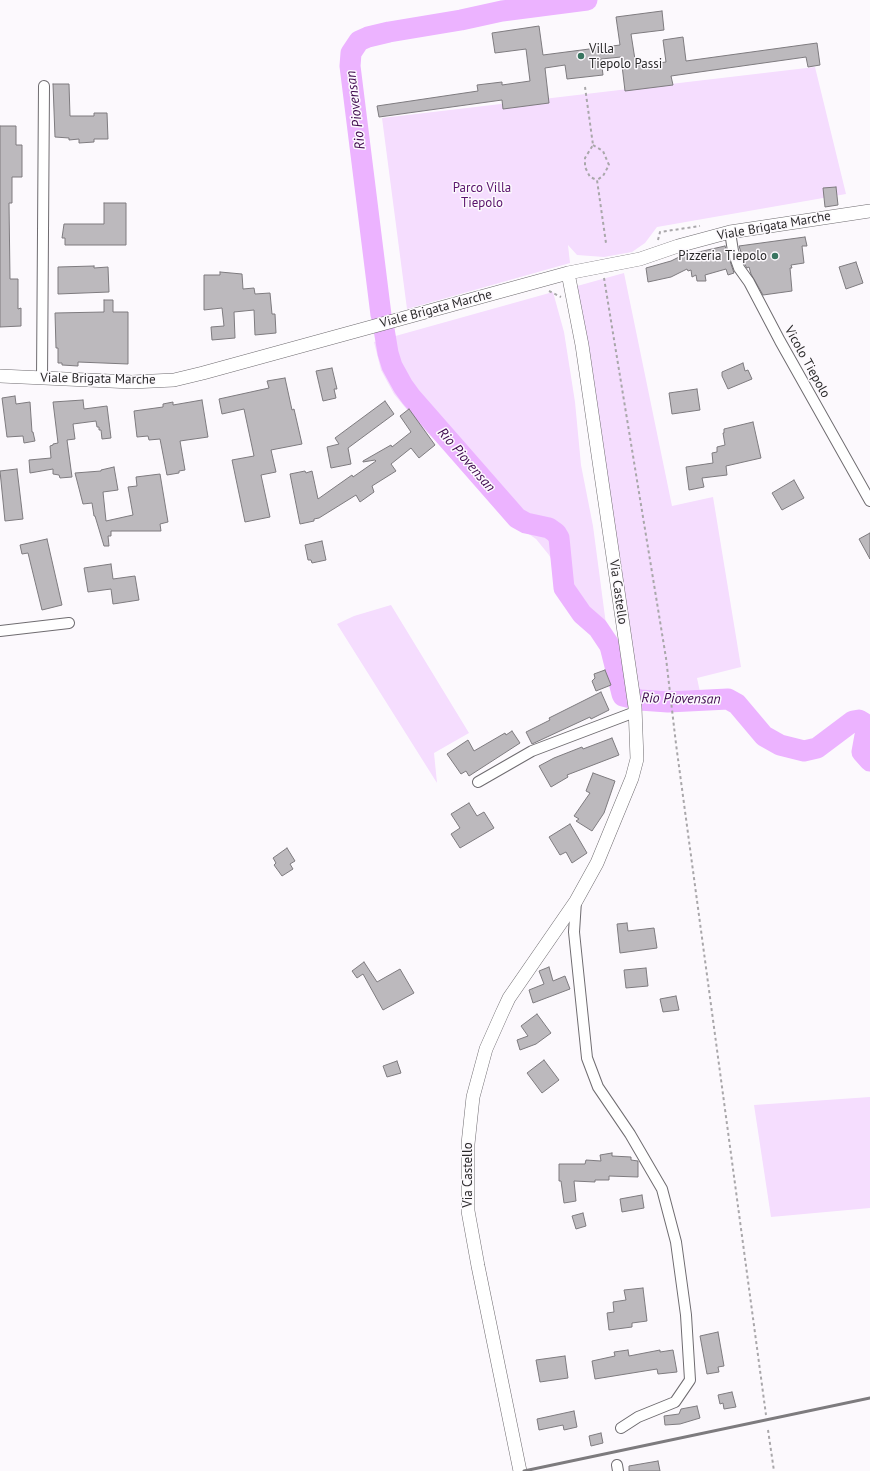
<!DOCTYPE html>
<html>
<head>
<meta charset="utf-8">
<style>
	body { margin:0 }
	canvas { display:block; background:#fcf9fd }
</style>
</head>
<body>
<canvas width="870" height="1471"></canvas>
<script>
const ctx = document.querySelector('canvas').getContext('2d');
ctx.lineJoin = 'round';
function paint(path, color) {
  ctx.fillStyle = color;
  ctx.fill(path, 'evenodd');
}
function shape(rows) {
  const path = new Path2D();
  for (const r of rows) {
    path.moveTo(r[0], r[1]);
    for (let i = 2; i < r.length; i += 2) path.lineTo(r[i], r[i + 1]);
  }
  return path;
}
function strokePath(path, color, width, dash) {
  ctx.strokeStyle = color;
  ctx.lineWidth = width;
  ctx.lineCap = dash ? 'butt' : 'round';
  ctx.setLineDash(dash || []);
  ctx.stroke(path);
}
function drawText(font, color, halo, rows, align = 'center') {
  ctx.font = font + ' "PT Sans",sans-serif';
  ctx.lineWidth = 3;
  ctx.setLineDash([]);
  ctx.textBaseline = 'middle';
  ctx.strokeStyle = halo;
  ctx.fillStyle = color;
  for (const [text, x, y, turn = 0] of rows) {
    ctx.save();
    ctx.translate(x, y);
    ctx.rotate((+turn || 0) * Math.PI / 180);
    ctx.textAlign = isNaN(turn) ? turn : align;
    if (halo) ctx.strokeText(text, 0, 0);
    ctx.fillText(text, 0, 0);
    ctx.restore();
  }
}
const green = shape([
	[815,67,846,194,657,227,645,243,632,252,604,257,577,255,568,245,570,263,407,309,382,118],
	[624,273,672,506,713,497,741,667,697,678,703,706,634,711,570,288],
	[553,292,564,332,575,402,581,465,593,526,616,700,600,649,549,555,536,539,523,530,418,423,394,394,381,370,374,342],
	[391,605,469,733,434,753,437,783,337,624,354,616],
	[870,1097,870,1208,771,1217,754,1105]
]);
const river = shape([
	[381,315,350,66,351,53,359,41,368,37,389,32,461,20,502,11,587,0],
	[384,329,388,353,392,366,403,386,411,397,517,518,526,523,549,528,556,533,559,538,564,588,582,614,598,628,610,646,622,694,623,696,640,700,668,702,728,699,737,704,764,736,780,745,804,751,817,748,853,721,859,720,864,723,866,730,862,752,870,761]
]);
const building = shape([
	[662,11,664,30,631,34,636,66,666,62,663,40,683,37,686,61,817,43,820,65,808,67,806,57,671,76,673,85,625,91,621,57,601,59,603,75,567,79,565,65,545,68,549,103,503,109,502,100,379,117,377,106,478,91,477,85,502,82,502,85,530,81,526,49,495,53,492,33,539,26,543,55,620,45,616,17,662,11],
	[53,84,69,84,70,116,94,116,94,113,107,113,108,139,94,139,94,142,79,143,79,139,69,140,69,138,55,137,53,84],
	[0,126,16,126,16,145,22,145,22,177,12,177,12,203,9,203,10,279,18,279,18,309,21,308,21,326,0,327,0,126],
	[836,187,838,205,825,207,823,188,836,187],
	[104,203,126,203,126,245,65,245,65,238,62,238,64,224,104,224,104,203],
	[805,237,807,246,802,246,804,263,791,265,792,268,790,268,792,291,763,295,751,274,749,267,747,268,745,265,739,246,805,237],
	[725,246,734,273,728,275,726,269,705,275,706,281,697,281,696,275,692,277,691,270,688,271,687,269,671,277,648,282,646,268,671,261,681,256,725,246],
	[856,262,863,283,846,289,839,267,856,262],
	[94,266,94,268,108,267,109,292,58,294,58,267,94,266],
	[220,272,242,274,243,289,254,288,255,294,270,293,272,314,275,314,276,333,255,335,254,310,234,312,235,338,212,340,211,327,224,326,222,308,204,310,204,275,220,275,220,272],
	[104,300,113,300,113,312,128,312,128,364,78,362,78,366,62,365,62,363,58,363,58,348,56,348,55,313,104,312,104,300],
	[743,363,745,371,748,370,752,379,728,389,722,376,722,372,743,363],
	[332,368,337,389,334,389,336,398,323,401,316,371,332,368],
	[285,378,292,410,294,409,302,444,271,450,276,472,261,475,270,517,245,522,232,460,254,456,244,409,222,414,219,399,269,388,267,381,285,378],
	[697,389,700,410,672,414,669,393,697,389],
	[15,396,16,404,30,402,32,432,33,432,35,441,24,443,23,436,7,437,2,398,15,396],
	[83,400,84,409,107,406,111,438,102,439,101,430,99,430,99,427,97,427,96,421,73,424,75,439,67,440,72,477,60,478,59,475,53,474,53,469,30,473,29,460,51,458,50,446,53,445,53,444,58,443,53,402,83,400],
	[202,400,208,437,180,441,185,470,179,471,179,473,167,475,160,439,149,440,148,436,137,437,134,411,163,407,163,404,173,402,173,405,202,400],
	[385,401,394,414,348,448,351,464,331,468,327,447,339,444,335,438,385,401],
	[409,409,435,445,419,458,411,448,391,464,396,471,372,486,374,492,360,502,356,495,319,518,314,519,314,521,300,524,290,474,305,471,306,473,312,471,318,499,352,475,353,477,376,461,375,460,363,462,363,461,391,445,392,447,411,432,400,416,409,409],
	[753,422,761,458,726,466,727,475,702,478,704,487,689,490,686,467,713,463,712,453,717,452,717,447,725,445,723,433,724,433,724,429,753,422],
	[114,467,118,490,103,492,106,521,133,515,128,487,137,486,136,477,160,474,168,522,160,524,161,531,111,531,111,536,108,536,109,546,104,546,95,516,94,516,92,503,83,504,75,473,101,471,101,470,114,467],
	[17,469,23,519,5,521,0,471,17,469],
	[794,480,804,498,782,510,772,493,794,480],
	[870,533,870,559,859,539,870,533],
	[47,539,62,605,42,610,28,553,22,554,20,545,47,539],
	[322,541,326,560,312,563,311,560,308,560,305,545,322,541],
	[111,564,113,579,135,576,139,600,113,604,111,589,88,592,84,568,111,564],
	[605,670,611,685,596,691,592,681,595,678,594,674,605,670],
	[601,692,609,710,591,719,590,717,532,744,526,732,550,720,549,718,601,692],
	[512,731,520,743,469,776,466,771,461,774,447,754,468,740,474,751,505,733,506,735,512,731],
	[612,738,619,755,567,775,568,777,551,787,539,766,554,758,582,747,583,749,612,738],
	[593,773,615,781,604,813,592,831,576,821,579,819,574,816,590,793,586,791,593,773],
	[469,803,477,816,484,812,494,828,460,848,451,834,460,828,451,814,469,803],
	[570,824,587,853,572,863,566,852,560,855,549,837,570,824],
	[287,848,295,861,290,864,293,869,282,876,274,865,276,863,273,858,287,848],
	[627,923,628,931,654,928,657,948,620,953,617,924,627,923],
	[364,962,377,982,400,969,414,993,383,1010,363,974,357,978,352,971,364,962],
	[549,967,553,981,565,976,570,989,533,1003,529,990,544,984,539,971,549,967],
	[646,968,648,986,626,988,624,970,646,968],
	[676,996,679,1010,663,1012,660,999,676,996],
	[537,1014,551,1033,536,1044,520,1050,517,1040,528,1036,521,1026,537,1014],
	[544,1060,559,1080,542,1093,527,1073,544,1060],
	[397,1061,401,1073,387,1077,383,1066,397,1061],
	[612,1153,612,1156,631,1157,631,1160,638,1161,638,1177,609,1176,609,1180,595,1180,595,1182,574,1181,576,1201,564,1203,561,1181,559,1181,559,1164,585,1164,586,1160,601,1161,600,1155,612,1153],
	[642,1195,644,1208,622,1212,620,1199,642,1195],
	[583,1213,586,1226,576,1229,572,1216,583,1213],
	[643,1288,647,1321,632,1323,632,1327,609,1330,607,1313,614,1312,613,1302,626,1300,624,1290,643,1288],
	[718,1332,724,1366,718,1367,719,1372,707,1374,700,1336,718,1332],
	[628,1350,629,1356,660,1350,660,1352,673,1350,677,1372,658,1374,657,1369,595,1379,592,1361,615,1356,614,1352,628,1350],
	[565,1356,568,1378,540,1382,536,1360,565,1356],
	[732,1392,736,1407,724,1409,723,1403,720,1404,718,1395,732,1392],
	[697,1406,700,1418,680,1424,665,1425,664,1416,679,1414,681,1409,697,1406],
	[574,1411,577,1427,564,1430,563,1425,539,1430,537,1419,574,1411],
	[601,1433,603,1443,591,1446,589,1436,601,1433],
	[658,1461,660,1471,629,1471,629,1466,658,1461]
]);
const path = shape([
	[585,87,593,145,585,158,585,167,590,177,597,180,606,243],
	[593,145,603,151,609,165,603,176,597,180],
	[658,240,660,232,700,226],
	[604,278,666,658,676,744,766,1415],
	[549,291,561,297],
	[768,1430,774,1471]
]);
const minor = shape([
	[730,232,733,251,739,268,749,282,780,341,870,501],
	[42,378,44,86],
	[0,631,69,623],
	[478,782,532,751,635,712],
	[576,901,574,932,587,1058,598,1087,630,1134,662,1189,676,1242,686,1315,690,1380,675,1402,638,1417,621,1428],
	[617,1465,618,1471]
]);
const tertiary = shape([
	[0,376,132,382,174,380,203,373,568,273,640,259,678,246,730,232,870,211],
	[520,1471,478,1266,468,1211,468,1144,473,1097,486,1049,502,1013,509,998,576,901,597,863,632,778,637,759,635,707,582,345,568,273]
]);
const rail = shape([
	[524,1471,870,1398]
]);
const markers = [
	[581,56,4,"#397560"],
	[775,256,4,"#397560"]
];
const poiNames = [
	["Villa",589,49],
	["Tiepolo Passi",589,64],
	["Pizzeria Tiepolo",767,256,"right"]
];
const parkNames = [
	["Parco Villa",482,188],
	["Tiepolo",482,203]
];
const streetNames = [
	["Viale Brigata Marche",774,226,-10],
	["Viale Brigata Marche",436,309,-15],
	["Vicolo Tiepolo",807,362,61],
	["Viale Brigata Marche",98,379,1],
	["Via Castello",618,592,82],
	["Via Castello",468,1175,-90]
];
const waterNames = [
	["Rio Piovensan",356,110,-97],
	["Rio Piovensan",466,460,49],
	["Rio Piovensan",681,699,1]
];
paint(green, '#f5ddfe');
strokePath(river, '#ecb3ff', 21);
paint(building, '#bcb9bd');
strokePath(building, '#7e7b7f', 1);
strokePath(minor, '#6f6c70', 12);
strokePath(tertiary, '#6f6c70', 14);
strokePath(path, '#a9a7aa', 2, [3, 3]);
strokePath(minor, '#fff', 10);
strokePath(tertiary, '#fff', 13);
strokePath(rail, '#7d7b7e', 3);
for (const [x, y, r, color] of markers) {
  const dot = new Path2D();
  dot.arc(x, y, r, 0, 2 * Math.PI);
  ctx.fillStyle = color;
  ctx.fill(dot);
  strokePath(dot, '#fcf9fd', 1.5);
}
drawText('13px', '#2b2a2b', '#fcf9fd', poiNames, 'left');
drawText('13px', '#59136c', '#fcf9fd', parkNames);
drawText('13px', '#2b2a2b', '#fcf9fd', streetNames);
drawText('italic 14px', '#400b4f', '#fcf9fd', waterNames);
</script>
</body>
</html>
